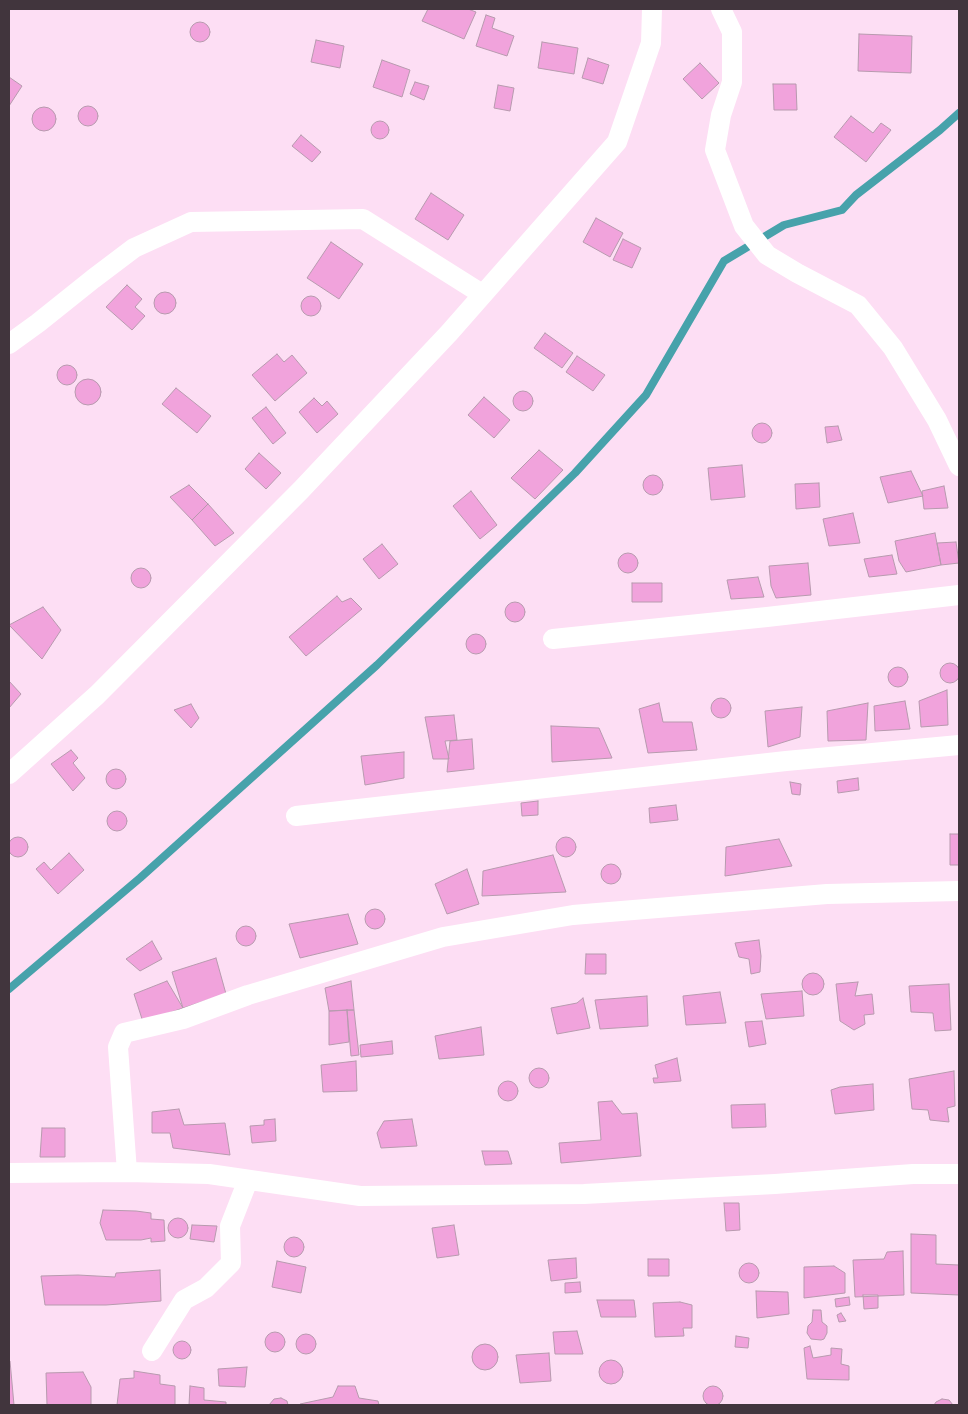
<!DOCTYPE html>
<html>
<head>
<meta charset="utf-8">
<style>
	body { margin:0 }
	#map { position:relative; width:968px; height:1414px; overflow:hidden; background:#fddef4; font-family:"DejaVu Sans",sans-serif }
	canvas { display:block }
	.frame { position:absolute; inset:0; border:10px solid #41353d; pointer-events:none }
</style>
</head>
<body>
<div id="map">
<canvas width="968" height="1414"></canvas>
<div class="frame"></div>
</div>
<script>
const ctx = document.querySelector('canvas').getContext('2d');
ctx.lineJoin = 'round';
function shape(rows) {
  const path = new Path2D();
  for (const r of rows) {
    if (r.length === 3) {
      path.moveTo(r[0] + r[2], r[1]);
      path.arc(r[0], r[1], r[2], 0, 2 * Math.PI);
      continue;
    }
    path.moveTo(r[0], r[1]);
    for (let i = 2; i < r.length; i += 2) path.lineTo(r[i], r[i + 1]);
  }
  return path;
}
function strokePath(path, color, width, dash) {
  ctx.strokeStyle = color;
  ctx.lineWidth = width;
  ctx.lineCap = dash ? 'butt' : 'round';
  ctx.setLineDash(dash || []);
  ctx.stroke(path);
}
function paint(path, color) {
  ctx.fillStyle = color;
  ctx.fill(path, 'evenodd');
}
const stream = shape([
	[9,989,140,878,377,665,575,473,646,395,724,261,784,225,842,210,856,195,940,130,959,113]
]);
const building = shape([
	[428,9,468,9,476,12,464,39,422,21,428,9],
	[486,15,495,18,492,28,514,36,507,56,476,46,486,15],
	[200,32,10],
	[859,34,912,36,911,73,858,71,859,34],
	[316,40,344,46,340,68,311,62,316,40],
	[542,42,578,48,574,74,538,68,542,42],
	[588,58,609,65,603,84,582,78,588,58],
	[382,60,410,70,402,97,373,87,382,60],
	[700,63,719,83,702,99,683,79,700,63],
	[9,77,22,86,9,106,9,77],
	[415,82,429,86,424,100,410,94,415,82],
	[773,84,796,84,797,110,774,110,773,84],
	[498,85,514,88,510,111,494,108,498,85],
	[88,116,10],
	[44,119,12],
	[851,116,873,133,881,123,891,130,866,162,834,137,851,116],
	[380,130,9],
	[301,135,321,152,312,162,292,146,301,135],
	[431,193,464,215,448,240,415,219,431,193],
	[596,218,623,233,610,257,583,242,596,218],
	[623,239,641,248,632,268,613,260,623,239],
	[331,242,363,264,339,299,307,278,331,242],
	[127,285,142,299,135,307,145,316,132,330,106,307,127,285],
	[165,303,11],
	[311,306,10],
	[545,333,573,353,562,368,534,348,545,333],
	[277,354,284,362,292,355,307,373,275,401,252,375,277,354],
	[577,356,605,375,593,391,566,372,577,356],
	[67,375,10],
	[88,392,13],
	[176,388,211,416,197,433,162,404,176,388],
	[523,401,10],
	[484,397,510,420,494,438,468,415,484,397],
	[314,398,322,406,327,401,338,414,317,433,299,412,314,398],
	[266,407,286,433,273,444,252,418,266,407],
	[762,433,10],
	[838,426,842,440,827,443,825,427,838,426],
	[539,450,563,470,535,499,511,478,539,450],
	[259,453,281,473,266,489,245,469,259,453],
	[742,465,745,497,711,500,708,468,742,465],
	[911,471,923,496,888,503,880,477,911,471],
	[653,485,10],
	[819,483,820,507,796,509,795,484,819,483],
	[189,485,208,504,192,520,170,497,189,485],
	[944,486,948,508,924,509,922,491,944,486],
	[471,491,497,525,480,539,453,506,471,491],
	[208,504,234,533,215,546,192,520,208,504],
	[853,513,860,543,829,546,823,519,853,513],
	[935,533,941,565,906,572,899,561,895,541,935,533],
	[956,542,959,563,941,565,937,543,956,542],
	[382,544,398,564,379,579,363,559,382,544],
	[628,563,10],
	[892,555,897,574,869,577,864,559,892,555],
	[808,563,811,595,776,598,771,586,769,566,808,563],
	[141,578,10],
	[758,577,764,597,731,599,727,580,758,577],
	[632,583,662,583,662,602,632,602,632,583],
	[337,596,342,602,351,598,362,609,306,656,289,637,337,596],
	[515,612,10],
	[43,607,61,630,42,659,9,625,43,607],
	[476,644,10],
	[950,673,10],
	[898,677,10],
	[9,681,21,694,9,708,9,681],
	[947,690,948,725,921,727,919,701,947,690],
	[721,708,10],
	[905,701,910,729,875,731,874,706,905,701],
	[659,703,663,722,692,722,697,750,648,753,639,709,659,703],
	[868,703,866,740,828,741,827,711,868,703],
	[191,704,199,718,191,728,174,710,191,704],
	[802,707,800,737,768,747,765,711,802,707],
	[454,715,457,740,445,741,449,759,433,759,425,717,454,715],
	[551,726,599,728,612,758,552,762,551,726],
	[472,739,474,769,447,772,450,741,472,739],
	[71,750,78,758,73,763,85,778,73,791,51,764,71,750],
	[404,752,404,778,365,785,361,756,404,752],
	[116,779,10],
	[858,778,859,790,838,793,837,781,858,778],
	[790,782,801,784,800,795,792,794,790,782],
	[538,801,538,815,522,816,521,803,538,801],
	[676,805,678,820,650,823,649,808,676,805],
	[117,821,10],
	[950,834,959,834,959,865,950,865,950,834],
	[566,847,10],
	[18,847,10],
	[779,839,792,866,725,876,726,847,779,839],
	[69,853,84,870,58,894,36,869,44,862,51,870,69,853],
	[553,855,566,892,482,896,483,871,553,855],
	[611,874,10],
	[467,869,479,904,447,914,435,884,467,869],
	[375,919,10],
	[348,914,358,944,300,958,289,924,348,914],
	[246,936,10],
	[759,940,761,956,760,972,751,974,749,959,739,957,735,943,759,940],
	[152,941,162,959,140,971,126,959,152,941],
	[586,954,606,954,606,974,585,974,586,954],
	[216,958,226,994,183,1008,172,972,216,958],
	[813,984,11],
	[167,981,183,1008,143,1022,134,994,167,981],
	[351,981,354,1010,329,1011,325,988,351,981],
	[858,982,855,996,872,994,874,1014,864,1015,865,1024,854,1030,840,1021,836,984,858,982],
	[949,984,951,1030,935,1031,933,1013,911,1012,909,986,949,984],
	[802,991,804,1016,766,1019,761,994,802,991],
	[720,992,726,1023,686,1025,683,996,720,992],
	[647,996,648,1026,600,1029,595,1000,647,996],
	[583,998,590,1028,557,1034,551,1008,577,1003,583,998],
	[347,1010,354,1010,359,1055,351,1056,347,1010],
	[347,1010,349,1042,329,1045,329,1011,347,1010],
	[762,1021,766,1044,749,1047,745,1022,762,1021],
	[481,1027,484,1055,439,1059,435,1036,481,1027],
	[392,1041,393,1054,361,1057,360,1045,392,1041],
	[677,1058,681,1081,654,1083,653,1078,658,1078,655,1065,677,1058],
	[356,1061,357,1091,323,1092,321,1065,356,1061],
	[539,1078,10],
	[954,1071,955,1106,947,1108,949,1122,930,1120,928,1110,912,1109,909,1079,954,1071],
	[508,1091,10],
	[873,1084,874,1110,835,1114,831,1090,840,1087,873,1084],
	[612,1101,622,1114,637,1113,641,1156,561,1163,559,1143,601,1140,598,1102,612,1101],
	[765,1104,766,1127,732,1128,731,1105,765,1104],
	[179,1109,184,1125,225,1123,230,1155,173,1148,170,1133,152,1133,152,1112,179,1109],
	[275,1119,276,1141,252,1143,250,1126,264,1125,264,1120,275,1119],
	[412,1119,417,1146,381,1148,377,1133,384,1121,412,1119],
	[42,1128,65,1128,65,1157,40,1157,42,1128],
	[482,1151,508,1151,512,1164,485,1165,482,1151],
	[724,1203,739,1203,740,1230,726,1231,724,1203],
	[103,1210,136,1211,151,1213,151,1219,164,1220,165,1241,151,1242,151,1238,141,1240,106,1240,100,1223,103,1210],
	[178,1228,10],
	[192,1225,217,1226,214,1242,190,1239,192,1225],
	[454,1225,459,1255,437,1258,432,1228,454,1225],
	[911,1234,936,1235,936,1264,959,1265,959,1295,911,1293,911,1234],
	[294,1247,10],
	[903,1251,904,1295,855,1297,853,1260,884,1259,887,1252,903,1251],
	[576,1258,577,1278,551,1281,548,1260,576,1258],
	[648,1259,669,1259,669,1276,648,1276,648,1259],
	[277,1261,306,1267,301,1293,272,1287,277,1261],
	[749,1273,10],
	[834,1266,845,1273,845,1293,804,1298,804,1267,834,1266],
	[160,1270,161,1301,106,1305,45,1305,41,1276,78,1275,115,1277,116,1273,160,1270],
	[580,1282,581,1292,565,1293,565,1283,580,1282],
	[756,1291,788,1292,789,1314,757,1318,756,1291],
	[863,1295,878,1295,878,1308,864,1309,863,1295],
	[849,1297,850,1305,836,1307,835,1299,849,1297],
	[597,1300,634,1300,636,1317,601,1317,597,1300],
	[680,1302,692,1305,692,1328,683,1328,684,1336,655,1337,653,1303,680,1302],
	[813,1310,821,1310,822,1322,827,1326,827,1333,824,1339,821,1340,811,1339,807,1333,808,1326,812,1322,813,1310],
	[841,1313,846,1321,839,1322,837,1315,841,1313],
	[577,1331,583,1354,555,1354,553,1332,577,1331],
	[275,1342,10],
	[306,1344,10],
	[736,1336,749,1338,748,1348,735,1347,736,1336],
	[182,1350,9],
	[485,1357,13],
	[810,1346,813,1358,831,1355,831,1348,842,1349,841,1364,849,1366,849,1380,807,1379,804,1348,810,1346],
	[549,1353,551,1381,520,1383,516,1355,549,1353],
	[611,1372,12],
	[9,1361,10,1361,14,1405,9,1405,9,1361],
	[247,1367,245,1387,219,1386,218,1369,247,1367],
	[134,1371,160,1375,160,1384,175,1386,175,1405,117,1405,120,1379,134,1378,134,1371],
	[83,1372,91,1387,91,1405,47,1405,46,1373,83,1372],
	[713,1396,10],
	[190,1386,204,1388,204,1400,226,1402,226,1405,189,1405,190,1386],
	[338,1386,355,1386,359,1398,378,1401,379,1405,300,1405,300,1404,333,1397,338,1386],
	[281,1398,287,1401,288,1405,269,1405,274,1399,281,1398],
	[942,1399,949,1400,953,1405,934,1405,936,1402,942,1399]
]);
const street = shape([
	[721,9,732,32,732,82,721,115,715,150,744,226,767,255,797,273,858,305,893,348,937,420,959,466],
	[9,344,38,323,93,279,134,248,191,222,363,219,482,294],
	[553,639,767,617,959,595],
	[9,774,97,695,301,490,449,333,617,142,651,43,652,9],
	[296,816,786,761,959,745],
	[127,1172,118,1047,124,1033,183,1019,248,995,443,937,573,915,827,894,959,891],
	[9,1173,127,1172,209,1174,360,1196,584,1194,775,1184,913,1174,959,1174],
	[152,1351,184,1300,206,1288,231,1263,230,1226,248,1180]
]);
strokePath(stream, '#47a2ab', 8);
paint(building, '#f1a3dc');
strokePath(building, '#b79aae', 1);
strokePath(street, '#fff', 20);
</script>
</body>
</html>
